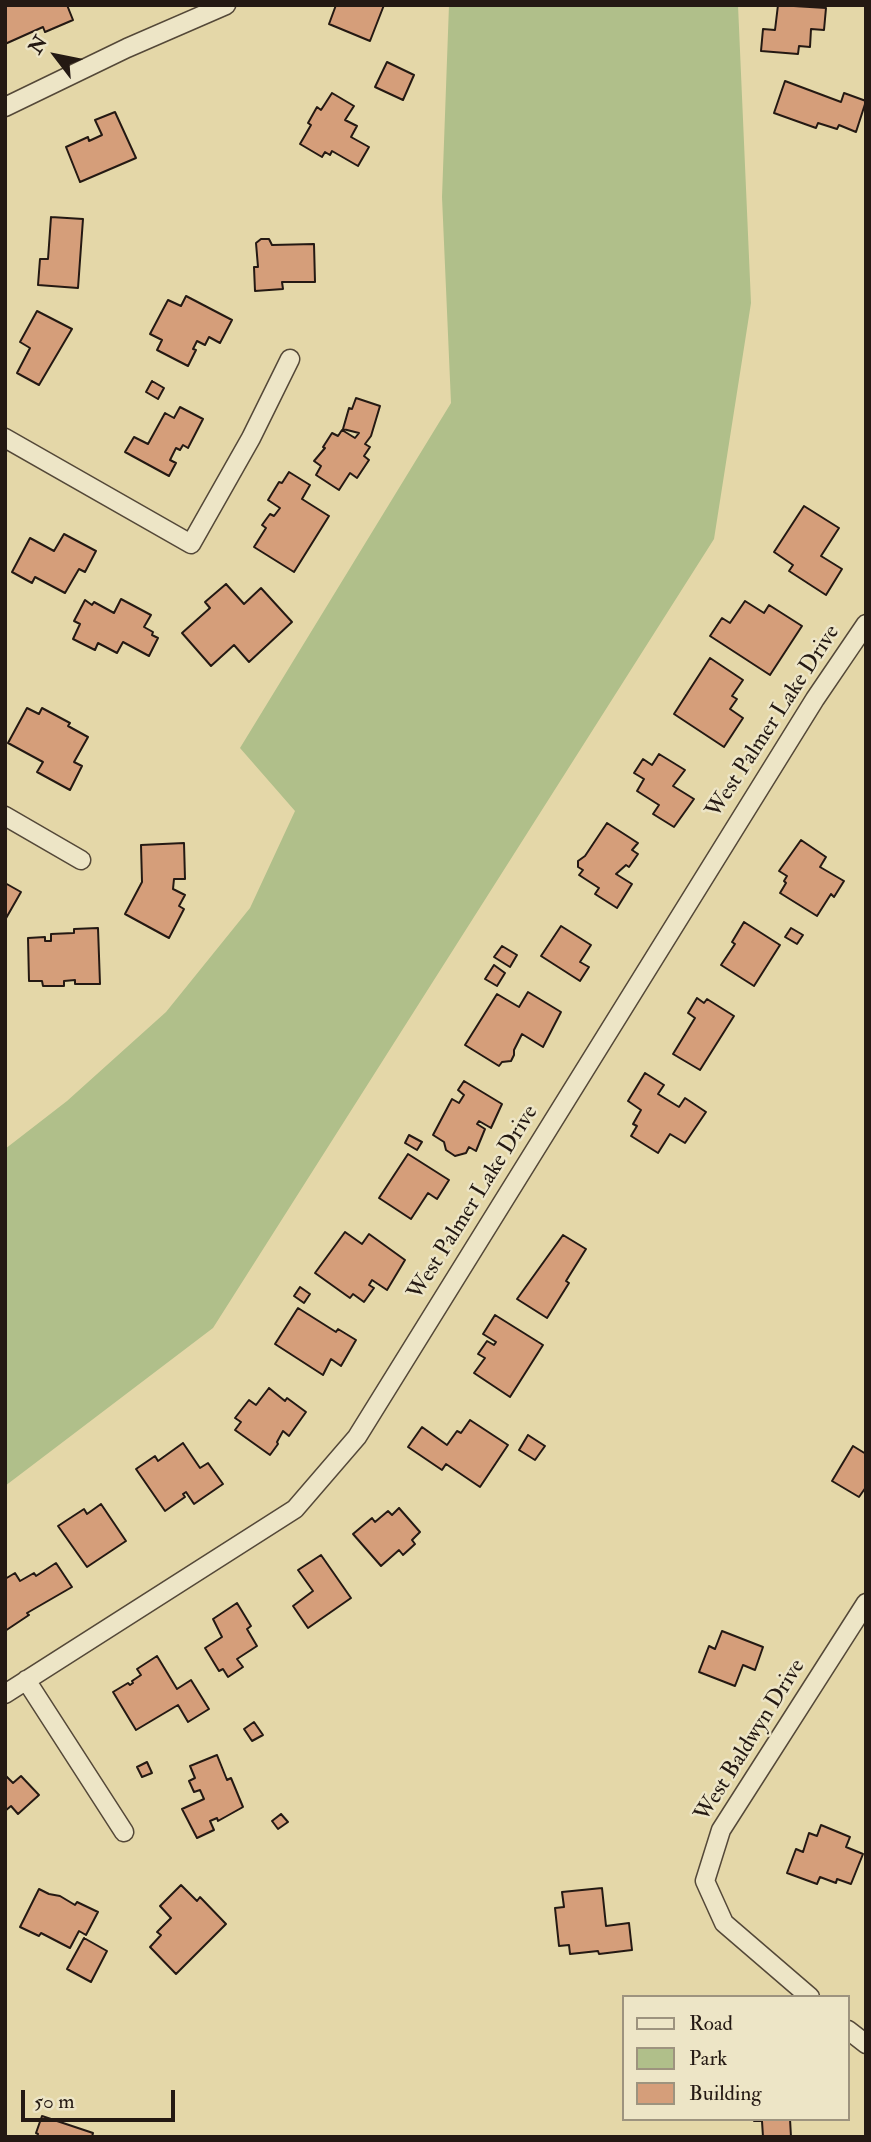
<!DOCTYPE html>
<html>
<head>
<meta charset="utf-8">
<style>
	body { margin:0 }
	#map { position:relative; width:871px; height:2142px; overflow:hidden; background:#e4d7a8; font-family:"IM FELL Double Pica",serif }
	canvas { display:block }
	.frame { position:absolute; inset:0; border:7px solid #241913; pointer-events:none }
	.legend { position:absolute; left:622px; top:1995px; width:228px; height:126px; box-sizing:border-box; background:#ede5c6; border:2px solid #9d937e; margin:0; padding:9px 12px; list-style:none; font-size:21px; color:#241913 }
	.legend li { display:flex; align-items:center; gap:14px; height:35px }
	.legend b { width:35px; border:2px solid #9d937e }
	.north { position:absolute; left:21px; top:21px; width:70px; height:70px; -webkit-text-stroke:5px #ede5c6; paint-order:stroke; rotate:302deg; font-size:19px; font-weight:700; line-height:28px; text-align:center; color:#241913 }
	.north::after { content:''; display:block; margin:auto; width:24px; height:32px; background:#241913; clip-path:polygon(50% 0,100% 100%,50% 72%,0 100%) }
	.scale { position:absolute; left:21px; top:2090px; width:154px; height:32px; box-sizing:border-box; border:4px solid #241913; border-top:0; padding-left:9px; font-size:21px; line-height:24px; white-space:nowrap; color:#241913; -webkit-text-stroke:5px #ede5c6; paint-order:stroke }
</style>
</head>
<body>
<div id="map">
<canvas width="871" height="2142"></canvas>
<div class="frame"></div>
<ul class="legend">
<li><b style="height:9px;background:#ede5c6"></b>Road</li>
<li><b style="height:19px;background:#b0bf8a"></b>Park</li>
<li><b style="height:19px;background:#d59e7a"></b>Building</li>
</ul>
<div class="north">N</div>
<div class="scale">50 m</div>
</div>
<script>
const ctx = document.querySelector('canvas').getContext('2d');
ctx.lineJoin = 'round';
function paint(path, color) {
  ctx.fillStyle = color;
  ctx.fill(path, 'evenodd');
}
function shape(rows) {
  const path = new Path2D();
  for (const r of rows) {
    path.moveTo(r[0], r[1]);
    for (let i = 2; i < r.length; i += 2) path.lineTo(r[i], r[i + 1]);
  }
  return path;
}
function strokePath(path, color, width, dash) {
  ctx.strokeStyle = color;
  ctx.lineWidth = width;
  ctx.lineCap = dash ? 'butt' : 'round';
  ctx.setLineDash(dash || []);
  ctx.stroke(path);
}
function drawText(font, color, halo, rows, align = 'center') {
  ctx.font = font + ' "IM FELL Double Pica",serif';
  ctx.lineWidth = 5;
  ctx.setLineDash([]);
  ctx.textBaseline = 'middle';
  ctx.strokeStyle = halo;
  ctx.fillStyle = color;
  for (const [text, x, y, turn = 0] of rows) {
    ctx.save();
    ctx.translate(x, y);
    ctx.rotate((+turn || 0) * Math.PI / 180);
    ctx.textAlign = isNaN(turn) ? turn : align;
    if (halo) ctx.strokeText(text, 0, 0);
    ctx.fillText(text, 0, 0);
    ctx.restore();
  }
}
const green = shape([
	[449,5,738,5,751,303,714,539,213,1328,5,1486,5,1149,67,1101,166,1012,250,908,295,811,240,748,451,403,442,197]
]);
const building = shape([
	[5,5,67,5,73,20,45,32,43,27,5,44,5,5],
	[336,5,384,5,370,41,329,24,336,5],
	[778,5,826,8,824,30,811,29,810,47,799,46,798,54,761,51,763,29,775,30,778,5],
	[387,62,414,75,403,100,375,87,387,62],
	[785,81,841,102,844,93,866,101,856,132,839,125,837,129,818,123,816,128,774,113,785,81],
	[332,93,354,106,345,120,357,126,351,137,369,147,358,166,332,151,330,155,325,152,322,157,300,144,311,125,308,123,317,107,321,110,332,93],
	[115,112,136,158,80,182,66,147,88,137,89,141,102,135,95,120,115,112],
	[51,217,83,219,78,288,38,285,40,259,48,259,51,217],
	[261,239,269,239,272,245,314,244,315,282,282,282,283,289,255,291,254,267,258,267,256,243,261,239],
	[186,296,232,320,220,343,209,337,205,345,197,341,193,349,196,350,188,366,157,350,162,340,150,334,168,300,181,306,186,296],
	[37,311,72,329,39,385,17,373,30,348,20,342,37,311],
	[152,381,164,388,158,399,146,392,152,381],
	[356,398,380,406,371,436,365,444,370,447,364,456,369,460,357,478,350,473,339,490,316,475,321,466,314,461,325,448,323,447,332,433,338,436,342,430,355,438,359,433,343,429,349,408,352,409,356,398],
	[180,407,203,419,188,448,183,445,180,450,176,448,170,460,176,463,169,476,125,452,134,437,148,444,165,413,174,418,180,407],
	[289,472,310,485,302,499,329,516,294,572,254,547,266,528,262,525,270,514,274,516,280,508,268,500,279,482,282,483,289,472],
	[804,506,839,528,821,556,842,569,826,595,789,571,793,565,774,552,804,506],
	[64,534,96,551,85,572,79,569,65,593,35,577,32,583,12,572,30,538,54,551,64,534],
	[226,584,244,604,261,588,292,622,249,662,234,645,211,666,182,633,210,608,205,602,226,584],
	[121,599,151,615,144,627,153,632,152,635,158,638,149,656,123,642,117,653,98,643,95,650,73,639,80,624,74,621,85,600,92,605,94,602,114,613,121,599],
	[745,601,764,613,769,605,802,626,770,675,710,636,722,618,730,623,745,601],
	[710,658,743,680,732,696,737,699,730,709,743,718,724,747,674,714,710,658],
	[27,708,39,714,42,708,70,723,68,726,88,737,74,762,82,766,70,790,37,772,43,762,8,743,27,708],
	[659,754,685,770,673,786,694,799,674,827,653,814,659,805,637,791,644,779,634,773,643,759,652,765,659,754],
	[607,823,638,843,632,850,638,854,629,867,626,865,616,874,632,884,617,908,595,894,599,888,579,875,583,870,578,867,578,861,585,856,607,823],
	[801,840,826,857,820,867,844,881,834,897,831,894,817,916,780,893,786,883,784,881,787,876,779,871,801,840],
	[184,843,185,879,174,879,173,889,185,895,179,906,184,909,169,938,125,914,142,882,141,845,184,843],
	[5,883,21,892,5,920,5,883],
	[744,922,780,945,754,986,721,965,735,944,732,942,744,922],
	[561,926,591,945,580,962,589,967,580,981,541,956,561,926],
	[98,928,100,984,75,984,75,980,64,981,64,986,43,986,42,981,29,981,28,938,45,937,45,941,51,941,51,934,74,933,74,929,98,928],
	[791,928,803,935,797,944,785,937,791,928],
	[502,946,517,955,510,967,494,957,502,946],
	[494,965,505,973,497,986,485,979,494,965],
	[528,992,561,1012,543,1047,522,1034,514,1050,514,1055,511,1061,502,1062,499,1066,465,1045,497,994,519,1007,528,992],
	[697,998,704,1003,707,999,734,1016,700,1070,673,1054,695,1018,688,1013,697,998],
	[645,1073,664,1085,658,1094,679,1107,685,1098,706,1112,685,1143,670,1134,658,1153,631,1136,637,1126,633,1124,641,1110,628,1101,645,1073],
	[464,1081,502,1104,491,1128,479,1121,477,1124,485,1129,476,1151,469,1147,466,1153,455,1156,446,1150,444,1142,433,1135,452,1099,459,1103,464,1095,458,1090,464,1081],
	[409,1135,422,1142,417,1150,405,1143,409,1135],
	[408,1154,449,1180,437,1199,428,1193,411,1219,379,1198,408,1154],
	[345,1232,362,1244,369,1234,405,1260,387,1290,372,1280,369,1285,374,1288,364,1302,353,1294,350,1298,315,1273,345,1232],
	[563,1235,586,1249,566,1281,569,1283,547,1318,517,1299,563,1235],
	[300,1287,310,1294,304,1303,294,1296,300,1287],
	[298,1308,336,1332,338,1329,356,1340,341,1366,331,1359,323,1375,275,1344,298,1308],
	[495,1315,543,1345,510,1397,474,1373,485,1358,478,1354,487,1341,494,1345,496,1342,483,1334,495,1315],
	[269,1388,285,1401,287,1398,306,1412,289,1436,283,1431,277,1442,278,1444,270,1455,235,1430,241,1422,235,1418,249,1400,256,1405,269,1388],
	[470,1420,508,1445,480,1487,446,1464,442,1470,408,1447,422,1427,447,1445,457,1431,461,1433,470,1420],
	[528,1435,545,1446,535,1460,519,1450,528,1435],
	[183,1443,200,1468,208,1463,223,1484,194,1504,186,1492,183,1494,185,1497,165,1511,136,1469,155,1456,158,1461,183,1443],
	[853,1446,866,1454,866,1487,859,1497,832,1481,853,1446],
	[101,1504,126,1541,87,1567,58,1526,84,1509,87,1514,101,1504],
	[399,1508,420,1532,412,1540,415,1544,403,1555,399,1550,381,1566,353,1534,372,1518,375,1522,388,1511,392,1515,399,1508],
	[321,1555,351,1598,308,1628,293,1606,313,1591,298,1570,321,1555],
	[56,1563,72,1587,27,1613,29,1615,5,1631,5,1579,15,1573,20,1581,34,1573,36,1576,56,1563],
	[237,1603,251,1626,247,1629,257,1646,237,1659,243,1667,228,1677,223,1669,219,1671,205,1648,222,1637,213,1619,237,1603],
	[722,1631,763,1647,755,1670,743,1665,735,1686,699,1672,709,1646,715,1649,722,1631],
	[157,1656,177,1689,191,1680,209,1709,188,1722,178,1705,136,1730,113,1692,128,1683,130,1685,133,1683,132,1681,141,1675,137,1669,157,1656],
	[254,1722,263,1735,252,1741,244,1729,254,1722],
	[217,1755,227,1780,231,1778,243,1807,218,1821,217,1818,210,1821,214,1830,197,1838,182,1809,204,1799,200,1790,194,1792,189,1781,195,1778,190,1766,217,1755],
	[147,1762,152,1773,142,1777,137,1767,147,1762],
	[5,1775,13,1783,21,1776,39,1795,18,1814,11,1806,5,1811,5,1775],
	[281,1814,288,1822,278,1829,272,1821,281,1814],
	[821,1825,850,1837,846,1847,863,1854,851,1884,837,1879,836,1883,820,1877,817,1884,787,1873,796,1849,803,1852,809,1833,817,1836,821,1825],
	[181,1885,197,1901,200,1897,226,1924,176,1974,150,1947,161,1935,157,1932,171,1918,160,1906,181,1885],
	[602,1888,606,1926,629,1923,632,1950,599,1954,598,1951,570,1954,569,1945,559,1946,555,1908,564,1907,562,1892,602,1888],
	[39,1889,49,1894,60,1896,75,1905,77,1902,98,1912,86,1935,79,1931,70,1948,41,1933,39,1936,20,1927,39,1889],
	[84,1938,107,1951,91,1982,67,1969,84,1938],
	[42,2116,93,2133,92,2137,37,2137,38,2134,36,2133,42,2116],
	[754,2119,790,2119,791,2137,763,2137,762,2121,754,2121,754,2119]
]);
const street = shape([
	[5,107,127,48,226,5],
	[5,438,191,544,251,438,290,359],
	[5,816,81,860],
	[26,1680,124,1832],
	[5,1694,295,1509,357,1437,815,699,866,624],
	[810,1997,724,1923,705,1881,721,1830,866,1603],
	[848,2030,866,2044]
]);
const streetNames = [
	["West Palmer Lake Drive",774,722,-57],
	["West Palmer Lake Drive",474,1203,-58],
	["West Baldwyn Drive",751,1741,-58]
];
paint(green, '#b0bf8a');
paint(building, '#d59e7a');
strokePath(building, '#241913', 2);
strokePath(street, '#544838', 21);
strokePath(street, '#ede5c6', 18);
drawText('23px', '#241913', '#ede5c6', streetNames);
</script>
</body>
</html>
